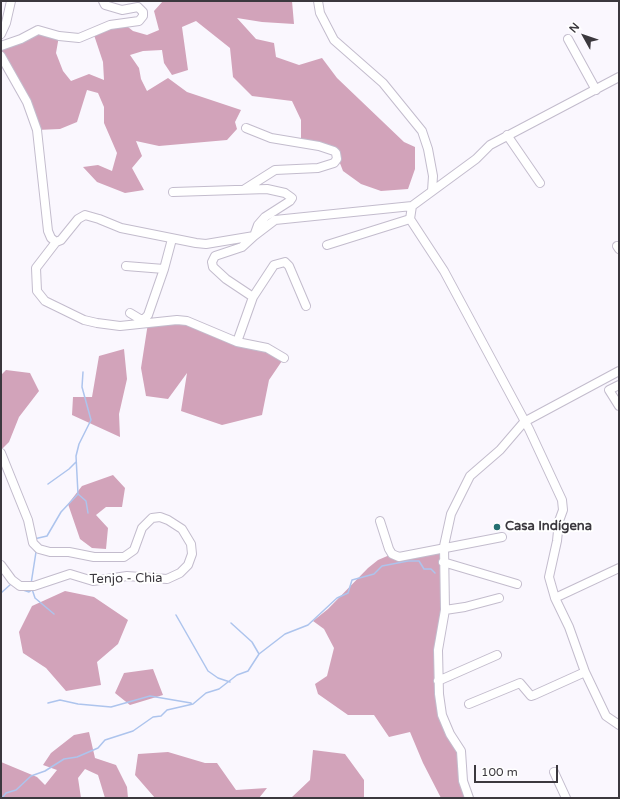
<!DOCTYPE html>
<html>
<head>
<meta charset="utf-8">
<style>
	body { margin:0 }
	#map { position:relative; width:620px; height:799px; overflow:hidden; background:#faf7fe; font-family:"Varela Round",sans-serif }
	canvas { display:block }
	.frame { position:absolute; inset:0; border:2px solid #3b383e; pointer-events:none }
	.north { position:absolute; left:564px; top:16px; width:40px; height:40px; -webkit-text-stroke:3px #fff; paint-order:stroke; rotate:310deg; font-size:11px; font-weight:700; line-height:16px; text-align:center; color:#3b383e }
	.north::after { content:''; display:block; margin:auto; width:14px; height:18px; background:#3b383e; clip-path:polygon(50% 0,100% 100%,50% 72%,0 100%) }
	.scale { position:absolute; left:474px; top:765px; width:84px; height:18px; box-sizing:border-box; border:2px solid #3b383e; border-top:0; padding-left:5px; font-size:12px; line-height:14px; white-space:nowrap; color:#3b383e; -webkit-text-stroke:3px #fff; paint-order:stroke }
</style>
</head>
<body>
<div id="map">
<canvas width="620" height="799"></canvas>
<div class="frame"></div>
<div class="north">N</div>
<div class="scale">100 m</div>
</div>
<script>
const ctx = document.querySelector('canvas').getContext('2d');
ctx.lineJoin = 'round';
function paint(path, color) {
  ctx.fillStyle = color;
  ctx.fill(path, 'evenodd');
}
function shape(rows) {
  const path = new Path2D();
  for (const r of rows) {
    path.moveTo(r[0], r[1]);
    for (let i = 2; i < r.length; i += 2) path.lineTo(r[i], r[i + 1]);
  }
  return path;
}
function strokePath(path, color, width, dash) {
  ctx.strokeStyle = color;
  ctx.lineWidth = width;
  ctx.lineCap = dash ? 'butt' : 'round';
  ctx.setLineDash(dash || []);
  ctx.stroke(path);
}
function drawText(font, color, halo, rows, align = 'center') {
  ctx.font = font + ' "Varela Round",sans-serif';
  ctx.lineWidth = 4;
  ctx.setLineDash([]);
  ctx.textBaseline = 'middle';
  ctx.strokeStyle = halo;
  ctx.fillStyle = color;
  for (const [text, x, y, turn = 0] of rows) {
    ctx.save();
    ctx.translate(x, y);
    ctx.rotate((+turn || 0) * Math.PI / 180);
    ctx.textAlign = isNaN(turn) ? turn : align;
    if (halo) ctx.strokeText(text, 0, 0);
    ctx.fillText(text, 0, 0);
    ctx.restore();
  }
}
const forest = shape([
	[163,1,292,1,294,24,262,22,237,18,256,39,274,43,276,57,299,65,322,58,337,78,404,142,415,147,415,169,408,189,381,191,361,184,343,171,336,153,301,144,301,120,292,101,252,96,233,77,230,48,196,21,182,27,188,70,172,75,164,63,162,50,143,51,130,55,139,68,141,79,147,91,168,78,187,92,241,110,235,122,237,129,227,140,159,146,136,141,142,156,132,168,144,190,125,193,97,182,83,167,98,165,112,171,117,153,104,123,104,107,98,93,87,90,77,122,60,129,37,130,1,56,1,46,38,30,59,36,56,53,63,71,71,81,89,74,104,80,103,62,93,32,123,23,133,31,147,35,159,30,154,11],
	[177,320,284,358,269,380,262,415,222,425,181,411,187,373,168,399,146,396,141,368,148,323],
	[124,349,127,379,119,414,120,437,72,415,73,397,92,397,99,356],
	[6,370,30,373,39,391,19,417,9,442,1,450,1,375],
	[113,475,125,488,122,507,106,507,96,515,108,528,106,549,92,548,80,539,68,504,82,486],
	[444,546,445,610,438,650,442,715,461,751,469,798,441,798,423,763,410,732,389,737,374,715,348,715,318,694,315,684,327,676,334,648,324,629,313,621,328,609,368,568,378,560,392,554],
	[65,591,94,597,128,620,118,644,97,662,101,685,66,691,46,668,23,653,19,632,32,606],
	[153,669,163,695,130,705,115,693,124,673],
	[89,732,95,758,116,765,127,787,128,798,105,798,98,775,85,769,78,778,81,798,1,798,1,762,37,777,45,785,57,770,43,765,51,753,74,735],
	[313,750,345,754,364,780,364,798,291,798,310,780],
	[168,752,205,763,217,763,236,790,267,788,259,798,155,798,135,775,138,754]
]);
const stream = shape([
	[48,484,69,469,76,462],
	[78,494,86,501,88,513],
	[34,539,47,536,61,512,78,494,76,456,79,444,91,420,82,387,83,372],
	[31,584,36,552,33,548],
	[32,589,35,598,54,614],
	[23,590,29,592,32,590],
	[1,593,11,584],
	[176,615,208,671,218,678,230,682],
	[231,623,252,642,259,654],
	[48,703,60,700,78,704,111,707,150,696,191,703],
	[2,798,6,793,16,790,31,776,45,771,64,759,77,757,98,748,105,740,133,731,153,717,161,716,167,710,193,704,206,693,219,689,237,675,248,671,259,654,285,634,308,625,337,598,348,593,352,580,374,574,382,566,408,561,419,561,424,569,431,569,435,573]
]);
const minor = shape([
	[318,1,320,13,334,40,383,83,422,131,428,149,433,176,432,191],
	[1,34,6,23,11,1],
	[568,39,596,90],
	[1,46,21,39,38,30,59,36,79,38,110,25,139,21,143,16,143,12,138,7,122,10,105,5,103,1],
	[1,56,27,102,37,130,48,231,51,238,56,242],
	[619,77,490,145,476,159,412,206,410,219,444,271,529,429,562,500,563,510,559,521,557,541,549,577,555,598,569,627,585,672,606,716,619,725],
	[507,135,540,183],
	[245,189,275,170,318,168,334,163,337,159,336,153,334,151,319,146,271,138,246,128],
	[173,192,267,189,285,193,292,198,290,201,265,217,258,225,254,236,242,247,215,256,212,262,213,267,226,279,253,297,237,342,187,321,177,320,120,326,97,323,84,320,45,301,37,291,36,268,56,242,61,240,78,219,85,215,99,219,121,228,196,243,206,244,254,236,275,220,412,206],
	[327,245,410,219],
	[617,246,619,249],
	[126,266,164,269],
	[253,297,274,265,285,262,289,266,306,306],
	[130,313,140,319,144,319,148,315,164,269,172,239],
	[237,342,267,348,284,358],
	[619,385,609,390,619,406],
	[524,422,619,371],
	[1,453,28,520,33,543,39,549,50,552,69,552,94,557,124,557,134,550,142,528,152,518,160,517,168,520,182,529,191,544,192,554,188,565,180,573,167,579,127,576,93,581,70,574,34,586,20,586,12,580,1,565],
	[380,521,389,549,392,554,399,557,502,537],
	[443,562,517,584],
	[555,598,619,568],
	[445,610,465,607,499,598],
	[438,681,497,655],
	[469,704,520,683,531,696,534,695,585,672],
	[554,772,566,798],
	[469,798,463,781,461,751,450,734,442,715,439,694,438,650,445,610,444,546,451,514,470,476,500,450,524,422]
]);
const markers = [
	[497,527,4,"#246f71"]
];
const poiNames = [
	["Casa Indígena",505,527]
];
const streetNames = [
	["Tenjo - Chia",126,579,-1]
];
paint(forest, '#d2a3ba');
strokePath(stream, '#adc4ed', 1.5);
strokePath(minor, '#c3bccd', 10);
strokePath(minor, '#fff', 8);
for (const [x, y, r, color] of markers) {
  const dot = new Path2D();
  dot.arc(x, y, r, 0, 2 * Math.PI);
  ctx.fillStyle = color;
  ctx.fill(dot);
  strokePath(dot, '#fff', 1.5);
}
drawText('bold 13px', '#3b383e', '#fff', poiNames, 'left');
drawText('13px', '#3b383e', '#fff', streetNames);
</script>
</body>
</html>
